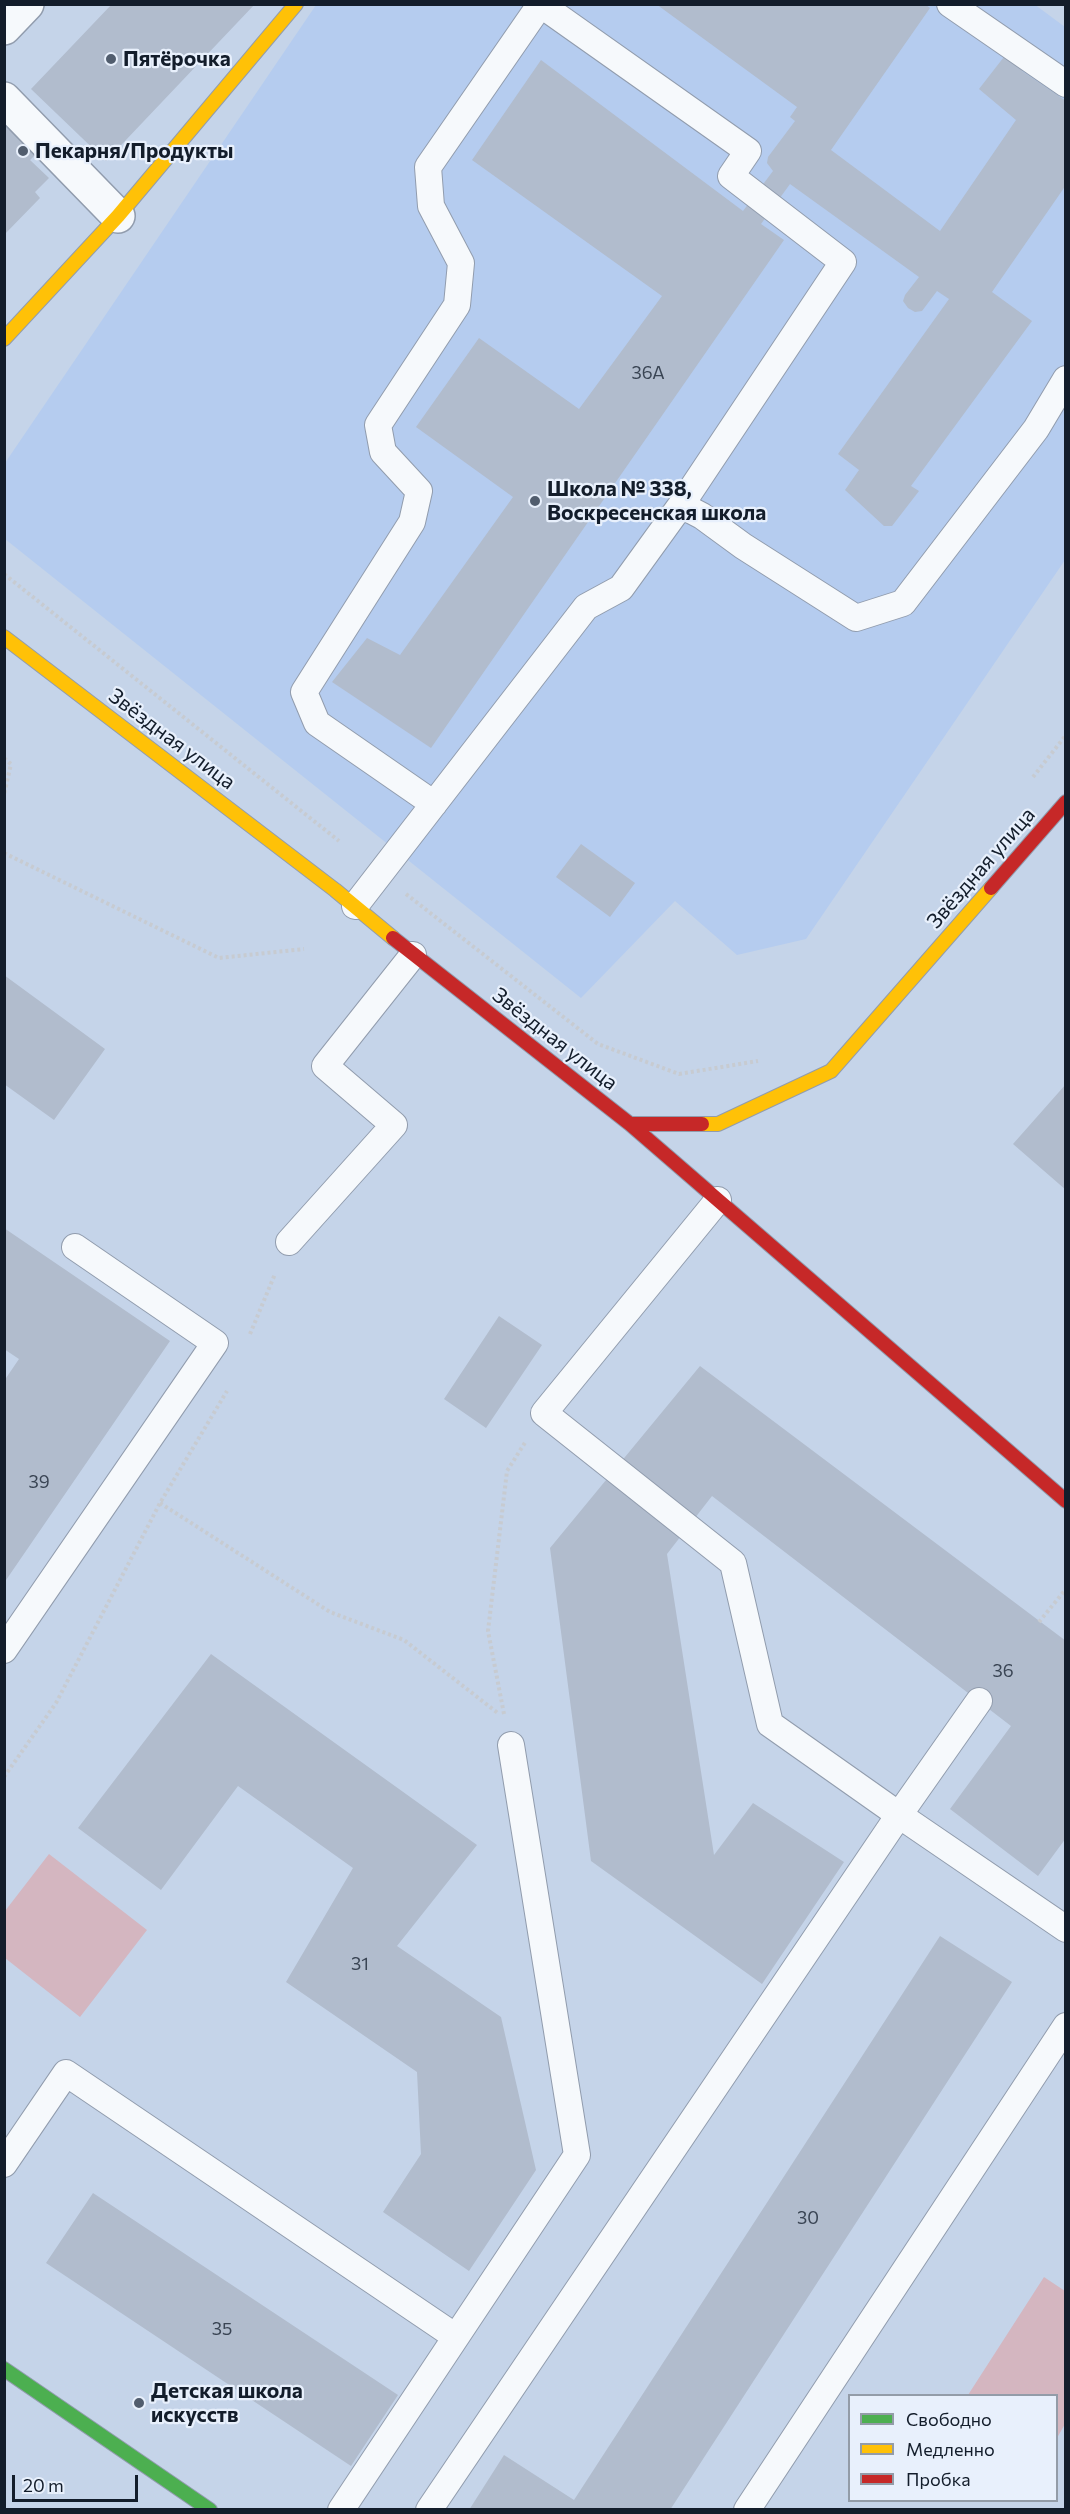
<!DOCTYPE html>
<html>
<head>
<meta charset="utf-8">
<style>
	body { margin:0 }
	#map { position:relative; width:1070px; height:2514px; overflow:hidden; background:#c5d4e9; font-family:Commissioner,sans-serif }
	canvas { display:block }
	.frame { position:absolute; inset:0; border:6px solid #131d2b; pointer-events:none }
	.legend { position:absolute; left:848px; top:2394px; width:210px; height:108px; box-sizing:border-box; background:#e8f0fc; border:2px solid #939ca8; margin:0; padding:8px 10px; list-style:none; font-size:18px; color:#131d2b }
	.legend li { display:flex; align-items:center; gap:12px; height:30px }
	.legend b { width:30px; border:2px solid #939ca8 }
	.scale { position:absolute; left:12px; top:2475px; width:126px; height:27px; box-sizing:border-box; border:3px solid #131d2b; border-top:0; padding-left:8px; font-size:18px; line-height:21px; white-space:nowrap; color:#131d2b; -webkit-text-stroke:4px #e8f0fc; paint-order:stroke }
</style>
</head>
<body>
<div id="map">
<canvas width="1070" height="2514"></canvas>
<div class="frame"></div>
<ul class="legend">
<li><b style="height:8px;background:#4caf50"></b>Свободно</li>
<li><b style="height:8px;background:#ffc107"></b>Медленно</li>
<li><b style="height:8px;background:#c62828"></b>Пробка</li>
</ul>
<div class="scale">20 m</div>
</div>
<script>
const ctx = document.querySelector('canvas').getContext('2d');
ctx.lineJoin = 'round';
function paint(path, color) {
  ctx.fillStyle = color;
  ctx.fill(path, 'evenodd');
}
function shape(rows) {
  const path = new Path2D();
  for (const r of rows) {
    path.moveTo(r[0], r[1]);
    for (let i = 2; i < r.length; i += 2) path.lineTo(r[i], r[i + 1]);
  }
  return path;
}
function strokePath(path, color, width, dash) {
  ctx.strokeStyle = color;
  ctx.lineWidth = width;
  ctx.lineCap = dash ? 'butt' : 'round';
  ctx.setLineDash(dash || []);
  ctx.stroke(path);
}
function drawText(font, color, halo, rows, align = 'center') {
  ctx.font = font + ' Commissioner,sans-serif';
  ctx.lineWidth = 4.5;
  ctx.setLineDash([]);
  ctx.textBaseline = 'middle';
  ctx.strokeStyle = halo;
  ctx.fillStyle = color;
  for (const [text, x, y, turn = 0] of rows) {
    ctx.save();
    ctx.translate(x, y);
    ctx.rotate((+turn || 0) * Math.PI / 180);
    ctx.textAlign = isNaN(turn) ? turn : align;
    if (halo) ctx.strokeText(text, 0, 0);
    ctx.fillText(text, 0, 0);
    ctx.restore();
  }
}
const built = shape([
	[1034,4,1065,27,1065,560,806,939,737,955,675,901,581,998,5,539,5,463,316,5]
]);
const green = shape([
	[49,1854,147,1930,80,2017,5,1958,5,1911],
	[1044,2277,1065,2291,1065,2424,1057,2438,1056,2396,968,2395]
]);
const building = shape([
	[112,4,255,4,106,161,31,89],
	[656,4,925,4,930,8,831,150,940,231,1016,120,979,89,1007,53,1022,64,1022,71,1066,101,1066,185,992,292,1032,321,911,486,919,491,892,526,884,526,845,490,859,470,838,454,949,299,937,291,922,311,915,312,908,308,903,301,905,295,919,277,790,184,761,224,784,240,431,748,332,682,367,638,400,655,513,497,416,427,479,338,579,409,662,296,472,160,541,60,743,211,773,171,767,163,768,157,795,121,790,117,797,107],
	[4,122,32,147,35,155,30,160,49,178,35,192,40,198,4,235],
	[581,844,635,883,610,917,556,877],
	[4,975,105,1049,54,1120,4,1084],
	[1066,1084,1066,1190,1013,1144],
	[4,1228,170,1341,4,1583,4,1381,19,1359,4,1349],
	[499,1316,542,1345,486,1428,444,1399],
	[700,1366,1066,1641,1066,1838,1038,1876,950,1809,1011,1726,712,1496,667,1554,714,1855,753,1803,844,1862,762,1984,591,1861,550,1548],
	[211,1654,477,1845,397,1946,501,2017,536,2170,469,2271,383,2212,421,2154,417,2072,286,1982,353,1868,238,1786,161,1890,78,1828],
	[940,1936,1012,1982,670,2510,469,2510,504,2455,574,2500],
	[93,2193,398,2395,351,2466,46,2263]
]);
const path = shape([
	[4,574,339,841],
	[4,758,11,764,4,795],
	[1033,777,1066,735],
	[4,853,219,958,304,949],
	[406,894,598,1044,679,1074,758,1061],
	[250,1334,275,1274],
	[160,1503,330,1612,404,1640,499,1714],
	[1039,1622,1066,1589],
	[504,1714,488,1631,507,1471,526,1441],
	[4,1777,56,1703,160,1503,227,1391]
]);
const lane = shape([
	[950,4,1066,84],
	[681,505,702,516,743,546,856,618,903,603,1036,429,1066,379],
	[434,804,317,723,304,692,412,522,419,491,383,452,378,425,457,305,461,263,431,206,428,167,540,5],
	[355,906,586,607,621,588,681,505,843,262,731,176,748,151,540,4],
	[718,1200,544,1413,733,1563,770,1724,899,1815,979,1701],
	[289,1242,394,1125,325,1066,413,955],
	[4,1650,215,1343,75,1247],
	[4,2164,66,2073,456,2337,341,2510],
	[456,2337,577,2155,511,1745],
	[429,2510,899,1815,1066,1929],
	[747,2510,1066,2026]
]);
const street = shape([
	[4,28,27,4],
	[4,99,118,216]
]);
const fast = shape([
	[4,2369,210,2510]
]);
const slow = shape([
	[4,339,118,216,296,4],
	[4,637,335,890,393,938],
	[702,1124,718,1124,831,1071,991,888]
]);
const jam = shape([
	[991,888,1066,802],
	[393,938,630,1124,702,1124],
	[630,1124,1066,1501]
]);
const markers = [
	[111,59,6,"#515d6e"],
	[23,151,6,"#515d6e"],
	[535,501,6,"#515d6e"],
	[139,2403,6,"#515d6e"]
];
const numberNames = [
	["36А",648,373],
	["39",39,1482],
	["36",1003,1671],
	["31",360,1964],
	["30",808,2218],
	["35",222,2329]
];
const poiNames = [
	["Пятёрочка",123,59],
	["Пекарня/Продукты",35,151],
	["Школа № 338,",547,489],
	["Воскресенская школа",547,513],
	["Детская школа",151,2391],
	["искусств",151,2415]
];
const streetNames = [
	["Звёздная улица",172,739,37],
	["Звёздная улица",981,868,-49],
	["Звёздная улица",555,1039,38]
];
paint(built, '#b5ccef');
paint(green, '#d4b6c0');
paint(building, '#b1bccd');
strokePath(lane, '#919cad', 28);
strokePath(street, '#919cad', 36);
strokePath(fast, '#919cad', 16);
strokePath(slow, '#919cad', 16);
strokePath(jam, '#919cad', 16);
strokePath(path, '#c7cbd1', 4, [3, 3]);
strokePath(lane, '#f6f9fc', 26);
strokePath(street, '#f6f9fc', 33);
strokePath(fast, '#4caf50', 14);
strokePath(slow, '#ffc107', 14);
strokePath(jam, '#c62828', 14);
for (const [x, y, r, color] of markers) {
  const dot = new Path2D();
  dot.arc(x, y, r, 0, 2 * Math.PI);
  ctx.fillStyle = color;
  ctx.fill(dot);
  strokePath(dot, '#e8f0fc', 2);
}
drawText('18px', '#3a4554', null, numberNames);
drawText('bold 21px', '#131d2b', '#e8f0fc', poiNames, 'left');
drawText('21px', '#131d2b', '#e8f0fc', streetNames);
</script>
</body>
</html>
